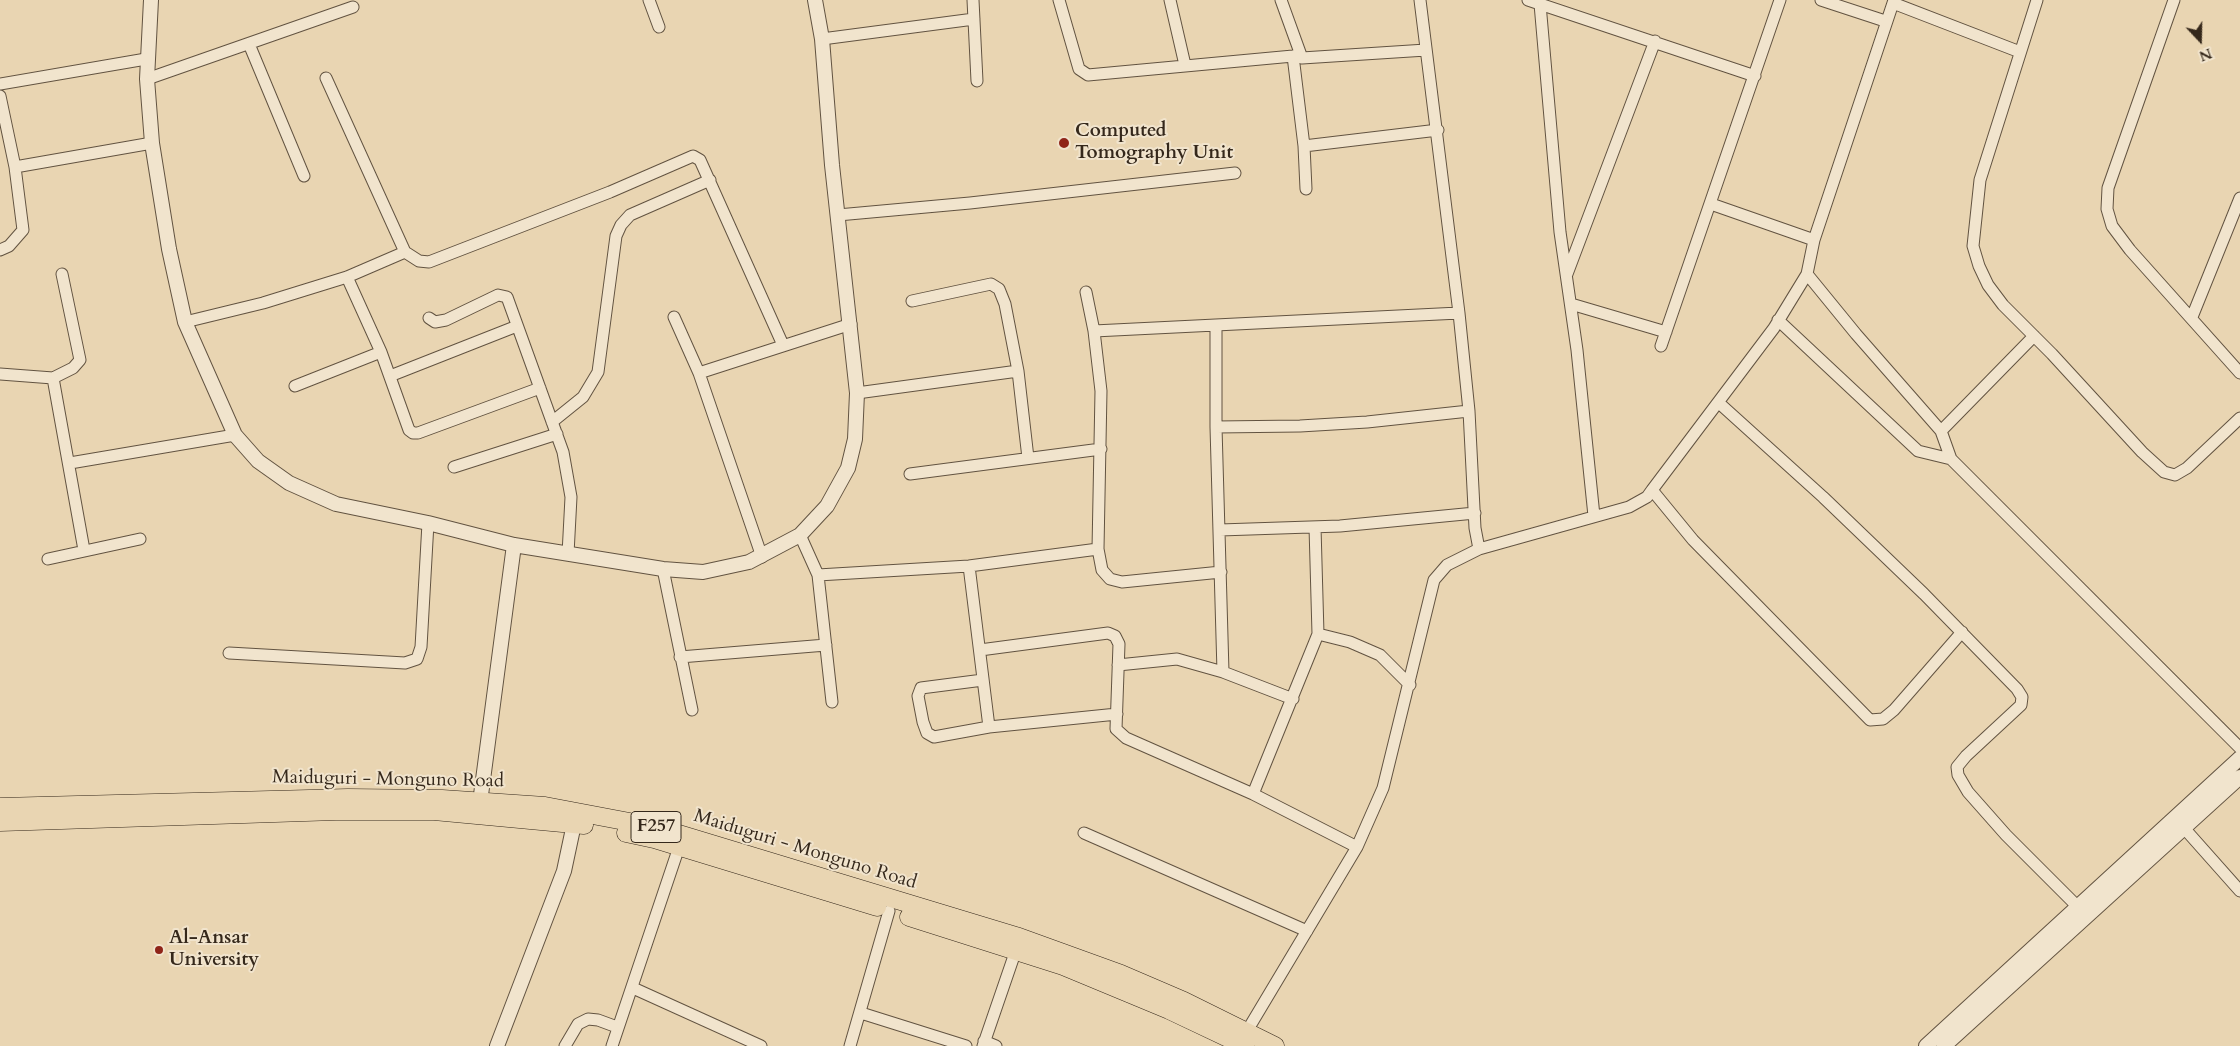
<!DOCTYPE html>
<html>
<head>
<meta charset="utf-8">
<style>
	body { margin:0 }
	#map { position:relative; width:2240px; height:1046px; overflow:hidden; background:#e9d5b2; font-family:Cardo,serif }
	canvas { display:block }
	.north { position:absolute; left:2175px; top:15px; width:50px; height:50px; -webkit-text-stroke:4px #f1e4cd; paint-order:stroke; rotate:159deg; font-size:14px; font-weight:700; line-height:20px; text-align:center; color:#35281b }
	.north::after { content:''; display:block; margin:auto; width:18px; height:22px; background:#35281b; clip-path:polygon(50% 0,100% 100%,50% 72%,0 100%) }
</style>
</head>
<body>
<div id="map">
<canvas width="2240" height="1046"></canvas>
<div class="north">N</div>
</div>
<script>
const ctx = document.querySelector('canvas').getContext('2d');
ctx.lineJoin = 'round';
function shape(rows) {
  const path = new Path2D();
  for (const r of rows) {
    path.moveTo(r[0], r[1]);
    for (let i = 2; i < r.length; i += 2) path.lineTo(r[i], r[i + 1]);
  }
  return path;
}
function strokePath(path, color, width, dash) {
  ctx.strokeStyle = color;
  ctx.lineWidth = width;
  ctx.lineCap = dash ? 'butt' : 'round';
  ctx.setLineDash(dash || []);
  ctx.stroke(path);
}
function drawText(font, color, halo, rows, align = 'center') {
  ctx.font = font + ' Cardo,serif';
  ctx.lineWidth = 4;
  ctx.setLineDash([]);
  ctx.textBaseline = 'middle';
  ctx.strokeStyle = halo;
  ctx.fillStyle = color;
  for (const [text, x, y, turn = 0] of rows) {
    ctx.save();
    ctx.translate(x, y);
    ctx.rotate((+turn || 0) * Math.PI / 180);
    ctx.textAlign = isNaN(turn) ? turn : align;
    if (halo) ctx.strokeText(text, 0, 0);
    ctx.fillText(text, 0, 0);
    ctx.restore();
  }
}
const minor = shape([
	[649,0,659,27],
	[973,0,977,81],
	[1059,0,1079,69,1088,75,1293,56,1302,58,1426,50],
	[1170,0,1185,65],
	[1281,0,1302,58],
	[1420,0,1459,313,1469,411,1475,528,1479,549],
	[1528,0,1755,76],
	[1821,0,1885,21],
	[2037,0,1980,180,1973,246,1979,266,1988,285,2003,305,2052,354,2142,452,2164,472,2175,475,2187,468,2240,418],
	[2174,0,2108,188,2107,209,2112,226,2130,250,2240,373],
	[1893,3,2020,52],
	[1540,4,1560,232,1577,350,1594,516],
	[822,39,974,19],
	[249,44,304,176],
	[1293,56,1304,146,1306,189],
	[326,78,405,252,419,261,429,262,610,192,693,156,700,160,783,345],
	[147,79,353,7],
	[0,84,146,59],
	[0,96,15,167,23,230,9,246,0,250],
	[1304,146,1438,130],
	[15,167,152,143],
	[1711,204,1814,240],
	[838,215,970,203,1235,173],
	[1567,274,1655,41],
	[1807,274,1856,334,1941,431,1951,459,2240,748],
	[347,277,381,352,409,430,413,433,418,433,540,388],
	[1086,292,1094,331,1101,391,1098,549,1102,570,1110,579,1122,582,1221,572],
	[912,301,991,284,999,289,1005,304,1018,371,1028,458],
	[1571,304,1666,332],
	[674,317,699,373,762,557],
	[2192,317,2240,198],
	[429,318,435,322,446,320,498,295,507,297,563,452,571,497,568,554],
	[1778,320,1918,451,1951,459],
	[185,322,263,303,347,277,405,252],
	[1216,325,1216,427,1223,672],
	[1094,331,1459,313],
	[1661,346,1780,0],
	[699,373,851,324],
	[0,374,53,378,84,550],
	[390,376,517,326],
	[53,378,73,368,80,360,62,274],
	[295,386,381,352],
	[857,393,1018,371],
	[1719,403,1823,497,1924,594,2017,689,2022,697,2021,705,1966,756,1957,767,1958,775,1968,792,2006,835,2078,907],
	[552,422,583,397,598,372,616,236,621,225,630,215,710,180],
	[1216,427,1300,426,1367,422,1469,411],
	[1941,431,2034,336],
	[70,463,235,435],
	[454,467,557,434],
	[910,474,1101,449],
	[1652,490,1693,540,1870,720,1883,719,1894,710,1962,632],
	[1220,530,1340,526,1475,513],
	[800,535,818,575,832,702],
	[48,559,140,539],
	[969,566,989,727],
	[663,569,692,710],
	[818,575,969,566,1098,549],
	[1318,634,1350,642,1380,655,1410,685],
	[980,650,1108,633,1115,636,1119,644,1116,729,1126,738,1253,794,1357,847],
	[229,653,405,663,417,659,421,647,428,523],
	[680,657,826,645],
	[1118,665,1177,659,1223,672,1293,699],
	[983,680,921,688,918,696,923,722,927,733,934,737,989,727,1117,714],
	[1253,794,1318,634,1315,527],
	[2184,828,2240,891],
	[1084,833,1307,931],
	[633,988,761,1046],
	[861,1013,966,1046],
	[1247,1031,1357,847,1383,788,1434,580,1447,565,1479,549,1629,507,1647,497,1652,490,1774,328,1807,274,1814,240,1894,0],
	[984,1041,996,1046],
	[565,1046,578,1024,588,1019,598,1020,617,1027],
	[612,1046,679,847],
	[850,1046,889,911],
	[983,1046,1016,950]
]);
const tertiary = shape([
	[151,0,147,79,152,143,169,249,185,322,235,435,258,461,289,483,336,504,428,523,514,545,663,569,703,572,749,562,800,535,827,506,848,468,855,439,857,393,832,165,822,39,815,0],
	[479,810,514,545],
	[497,1046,564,871,574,824],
	[1926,1046,2240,758],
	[1944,1046,2240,777]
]);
const primary = shape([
	[0,807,348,798,442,799,545,806,656,827,1016,936,1121,974,1184,1001,1275,1046],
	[0,822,336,811,434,811,584,825],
	[626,833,654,839,877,907],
	[909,917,1063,966,1169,1010,1245,1046]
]);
const markers = [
	[1064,143,6,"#8f2418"],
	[159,950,5,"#8f2418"]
];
const shields = [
	[656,827,50]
];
const shieldNames = [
	["F257",656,827]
];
const poiNames = [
	["Computed",1075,132],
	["Tomography Unit",1075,154],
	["Al-Ansar",169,939],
	["University",169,961]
];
const streetNames = [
	["Maiduguri - Monguno Road",388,780,1],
	["Maiduguri - Monguno Road",805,850,17]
];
strokePath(minor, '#625341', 13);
strokePath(tertiary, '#625341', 16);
strokePath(primary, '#35281b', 19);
strokePath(minor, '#f1e4cd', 11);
strokePath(tertiary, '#f1e4cd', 14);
strokePath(primary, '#e9d5b2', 18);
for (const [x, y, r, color] of markers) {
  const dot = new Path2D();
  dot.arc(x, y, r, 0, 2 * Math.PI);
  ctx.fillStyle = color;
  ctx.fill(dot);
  strokePath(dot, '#f1e4cd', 2);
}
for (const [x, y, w] of shields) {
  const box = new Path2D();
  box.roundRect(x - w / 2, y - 15.5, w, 31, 4);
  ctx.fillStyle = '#f1e4cd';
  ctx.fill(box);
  strokePath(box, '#35281b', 1);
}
drawText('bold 18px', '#35281b', null, shieldNames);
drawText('bold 19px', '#35281b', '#f1e4cd', poiNames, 'left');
drawText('19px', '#35281b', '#f1e4cd', streetNames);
</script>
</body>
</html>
